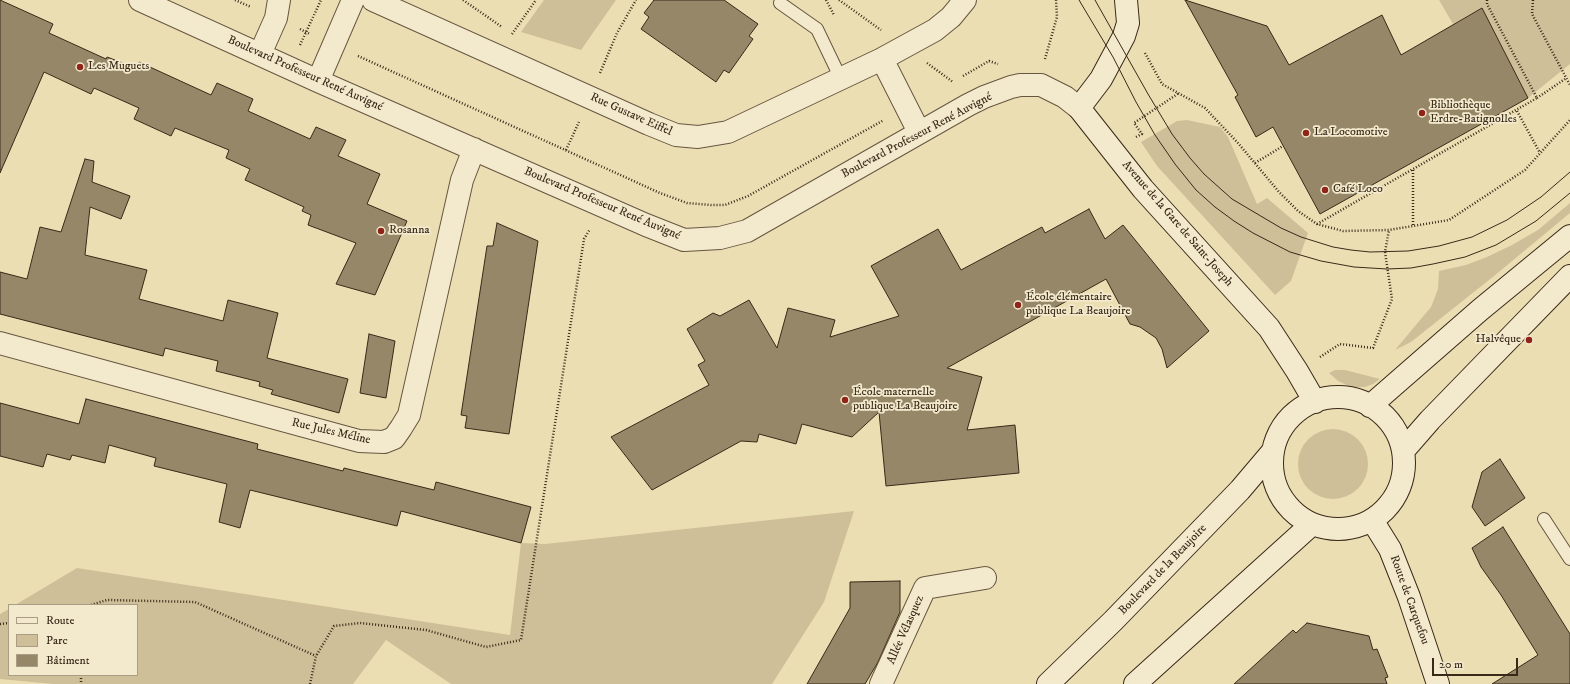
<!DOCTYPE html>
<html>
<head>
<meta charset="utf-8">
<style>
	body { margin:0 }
	#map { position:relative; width:1570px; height:684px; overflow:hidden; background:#ecdeb3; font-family:"IM FELL DW Pica",serif }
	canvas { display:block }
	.legend { position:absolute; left:8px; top:604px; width:130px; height:72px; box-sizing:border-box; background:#f3eace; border:1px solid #a99d85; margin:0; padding:5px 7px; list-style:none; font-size:12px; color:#392918 }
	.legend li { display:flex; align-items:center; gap:8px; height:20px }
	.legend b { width:20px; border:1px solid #a99d85 }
	.scale { position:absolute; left:1432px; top:658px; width:86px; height:18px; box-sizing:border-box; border:2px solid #392918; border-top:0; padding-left:5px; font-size:12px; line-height:14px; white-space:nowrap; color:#392918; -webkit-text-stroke:3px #f3eace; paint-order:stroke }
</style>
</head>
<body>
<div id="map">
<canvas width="1570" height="684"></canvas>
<ul class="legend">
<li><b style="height:5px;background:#f3eace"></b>Route</li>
<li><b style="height:11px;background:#cebf99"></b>Parc</li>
<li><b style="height:11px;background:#968769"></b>Bâtiment</li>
</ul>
<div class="scale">20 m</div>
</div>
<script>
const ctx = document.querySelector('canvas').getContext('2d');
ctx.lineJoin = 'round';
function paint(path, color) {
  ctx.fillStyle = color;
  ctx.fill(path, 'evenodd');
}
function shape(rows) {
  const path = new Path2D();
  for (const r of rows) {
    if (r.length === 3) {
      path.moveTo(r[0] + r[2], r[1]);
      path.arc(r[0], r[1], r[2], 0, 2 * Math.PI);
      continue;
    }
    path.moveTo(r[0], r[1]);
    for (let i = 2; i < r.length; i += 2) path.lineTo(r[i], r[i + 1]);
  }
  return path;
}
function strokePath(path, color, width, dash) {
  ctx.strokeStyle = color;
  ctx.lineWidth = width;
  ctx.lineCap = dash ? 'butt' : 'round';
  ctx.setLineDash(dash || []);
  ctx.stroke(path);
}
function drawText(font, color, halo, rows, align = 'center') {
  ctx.font = font + ' "IM FELL DW Pica",serif';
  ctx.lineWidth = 3.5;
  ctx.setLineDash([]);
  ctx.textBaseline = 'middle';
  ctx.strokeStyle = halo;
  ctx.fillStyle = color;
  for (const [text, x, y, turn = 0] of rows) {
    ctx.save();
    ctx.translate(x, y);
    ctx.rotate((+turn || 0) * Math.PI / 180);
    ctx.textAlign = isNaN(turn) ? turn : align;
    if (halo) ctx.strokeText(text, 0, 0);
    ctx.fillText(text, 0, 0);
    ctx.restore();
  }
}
const green = shape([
	[544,0,616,0,581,50,521,32],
	[1439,0,1570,0,1570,64,1528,98,1482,8,1453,24],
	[1187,120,1220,127,1228,137,1257,204,1267,198,1308,233,1291,281,1275,295,1157,166,1141,142,1177,121],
	[1570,203,1570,213,1494,276,1411,342,1395,350,1431,307,1438,289,1439,271,1466,265,1487,257,1512,245,1538,230],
	[1335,370,1345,370,1380,379,1373,384,1365,387,1351,387,1338,381,1329,373],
	[1333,464,35],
	[854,511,824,602,772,684,451,684,386,640,353,684,53,684,0,679,0,614,9,609,9,675,137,675,137,605,15,605,77,568,510,635,521,543,545,544]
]);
const building = shape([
	[0,0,53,24,49,33,106,59,107,57,136,68,139,62,211,95,217,83,253,99,248,111,310,139,316,127,346,140,338,156,380,174,367,204,407,221,375,295,336,284,356,243,308,225,311,215,302,211,304,207,245,180,250,169,226,158,229,150,175,128,171,136,134,119,139,108,94,88,91,94,44,72,0,173,0,0],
	[654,0,724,0,758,24,749,36,753,39,729,73,724,70,716,82,641,29,649,17,644,13,654,0],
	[1185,0,1267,26,1289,65,1382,15,1401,55,1482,8,1528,98,1320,214,1273,127,1256,137,1235,97,1238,95,1185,0],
	[85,159,94,161,92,182,130,196,121,219,90,207,85,255,147,270,139,299,223,321,228,300,278,313,267,358,348,379,339,413,271,394,273,390,259,386,260,382,216,371,218,361,165,348,163,356,0,314,0,272,27,279,40,227,61,232,85,159],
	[1089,209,1105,239,1123,225,1209,331,1167,368,1162,349,1156,338,1140,327,1130,324,1106,279,947,368,982,377,967,430,1015,425,1019,473,886,486,879,412,852,437,802,424,796,444,759,434,757,442,741,441,652,490,611,437,709,385,698,365,705,361,687,329,713,313,720,316,749,300,777,348,788,308,835,320,830,337,899,316,871,266,938,229,961,270,1042,227,1045,233,1089,209],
	[497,223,538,241,509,434,465,428,467,416,461,415,487,246,493,246,497,223],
	[369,334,395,341,386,398,360,393,369,334],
	[86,399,258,444,257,449,343,471,344,468,434,490,436,482,531,507,521,543,401,511,397,526,250,490,240,528,219,522,227,484,154,466,156,458,109,445,105,463,72,455,70,460,47,454,43,467,0,456,0,403,79,424,86,399],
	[1500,459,1525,498,1485,526,1472,507,1482,472,1500,459],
	[1503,527,1570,634,1570,684,1492,684,1538,655,1501,595,1481,567,1472,548,1503,527],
	[900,581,900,612,878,662,865,684,807,684,850,608,850,582,900,581],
	[1307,623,1369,636,1373,650,1377,649,1388,677,1385,678,1387,684,1234,684,1293,630,1296,633,1307,623]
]);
const path = shape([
	[235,0,251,7],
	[463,0,502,27],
	[826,0,834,15],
	[839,0,881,30],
	[1533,0,1532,14,1570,85],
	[300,29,310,34],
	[512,34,536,0],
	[300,45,321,0],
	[1145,53,1162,84,1205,108,1238,143,1279,192,1298,211,1317,224,1343,231,1389,230,1449,220,1525,170,1570,120],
	[358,56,660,193,687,203,711,205,725,205,748,196,884,120],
	[1045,59,1057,17,1056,0],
	[927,63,953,82],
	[600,73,617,33,636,0],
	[963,76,989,61,998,64],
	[1537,98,1565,79],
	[1517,111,1540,153],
	[1136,137,1142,134,1134,123,1179,93],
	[566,150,579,122],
	[1255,163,1283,146],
	[1413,170,1413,226],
	[1317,224,1537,98,1487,4,1487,0],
	[1320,357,1340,344,1373,348,1392,299,1385,252,1389,230],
	[91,605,107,600,195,602,316,656],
	[0,624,9,623],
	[81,675,81,684],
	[310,684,316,656,334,626,360,623,426,630,486,647,521,640,584,239,590,229]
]);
const lane = shape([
	[780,3,817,29,841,79],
	[1544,519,1570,559]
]);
const street = shape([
	[140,0,318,81,646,225,684,240,720,238,747,231,968,105,984,97,1011,87,1020,85,1041,85,1065,97,1079,108],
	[373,0,649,124,676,135,698,137,728,132,882,59,935,30,951,17,965,0],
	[260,54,276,18,279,0],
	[882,59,919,132],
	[318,81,353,0],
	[0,343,359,441,384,442,394,438,401,428,409,415,462,180,474,149],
	[881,684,925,588,985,578]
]);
const secondary = shape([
	[1126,0,1128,23,1124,36,1101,79,1079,108,1143,189,1269,328,1297,371,1315,402],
	[1338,463,66],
	[1370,406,1480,310,1570,236],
	[1403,451,1430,420,1570,276],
	[1372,520,1390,549,1409,597,1438,684],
	[1048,684,1113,621,1240,490,1273,451],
	[1135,684,1312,524]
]);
const tram = shape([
	[1079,0,1113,57,1136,102,1155,135,1175,164,1196,190,1215,207,1234,221,1253,233,1290,252,1321,261,1354,267,1387,269,1411,268,1433,264,1465,257,1496,245,1536,221,1570,193],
	[1095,0,1148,94,1172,134,1190,158,1204,174,1232,199,1281,228,1301,237,1333,247,1351,250,1370,252,1408,251,1439,246,1472,237,1507,220,1541,197,1570,172]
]);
const markers = [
	[80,67,4,"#8f2418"],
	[1422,113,4,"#8f2418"],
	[1306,133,4,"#8f2418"],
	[1325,190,4,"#8f2418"],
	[381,231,4,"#8f2418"],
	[1018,305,4,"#8f2418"],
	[1529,340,4,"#8f2418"],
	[845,400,4,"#8f2418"]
];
const poiNames = [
	["Les Muguets",88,67],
	["Bibliothèque",1430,106],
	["Erdre-Batignolles",1430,120],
	["La Locomotive",1314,133],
	["Café Loco",1333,190],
	["Rosanna",389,231],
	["École élémentaire",1026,298],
	["publique La Beaujoire",1026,312],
	["Halvêque",1521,340,"right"],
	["École maternelle",853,393],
	["publique La Beaujoire",853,407]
];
const streetNames = [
	["Boulevard Professeur René Auvigné",305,74,24],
	["Rue Gustave Eiffel",631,115,24],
	["Boulevard Professeur René Auvigné",917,136,-28],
	["Boulevard Professeur René Auvigné",602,204,23],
	["Avenue de la Gare de Saint-Joseph",1177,224,49],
	["Rue Jules Méline",331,432,13],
	["Boulevard de la Beaujoire",1163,570,-46],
	["Route de Carquefou",1409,600,70],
	["Allée Vélasquez",906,630,-66]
];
paint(green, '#cebf99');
paint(building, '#968769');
strokePath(building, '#392918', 1);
strokePath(lane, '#66563f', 14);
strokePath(street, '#66563f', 24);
strokePath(secondary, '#392918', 24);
strokePath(path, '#392918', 2.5, [1, 2]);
strokePath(lane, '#f3eace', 12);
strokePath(street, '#f3eace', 22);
strokePath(secondary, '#f3eace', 22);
strokePath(tram, '#392918', 1);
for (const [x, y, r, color] of markers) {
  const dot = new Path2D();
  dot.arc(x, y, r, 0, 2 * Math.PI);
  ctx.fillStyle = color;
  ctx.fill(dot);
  strokePath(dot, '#f3eace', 1.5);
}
drawText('12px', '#392918', '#f3eace', poiNames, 'left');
drawText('12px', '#392918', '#f3eace', streetNames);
</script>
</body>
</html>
